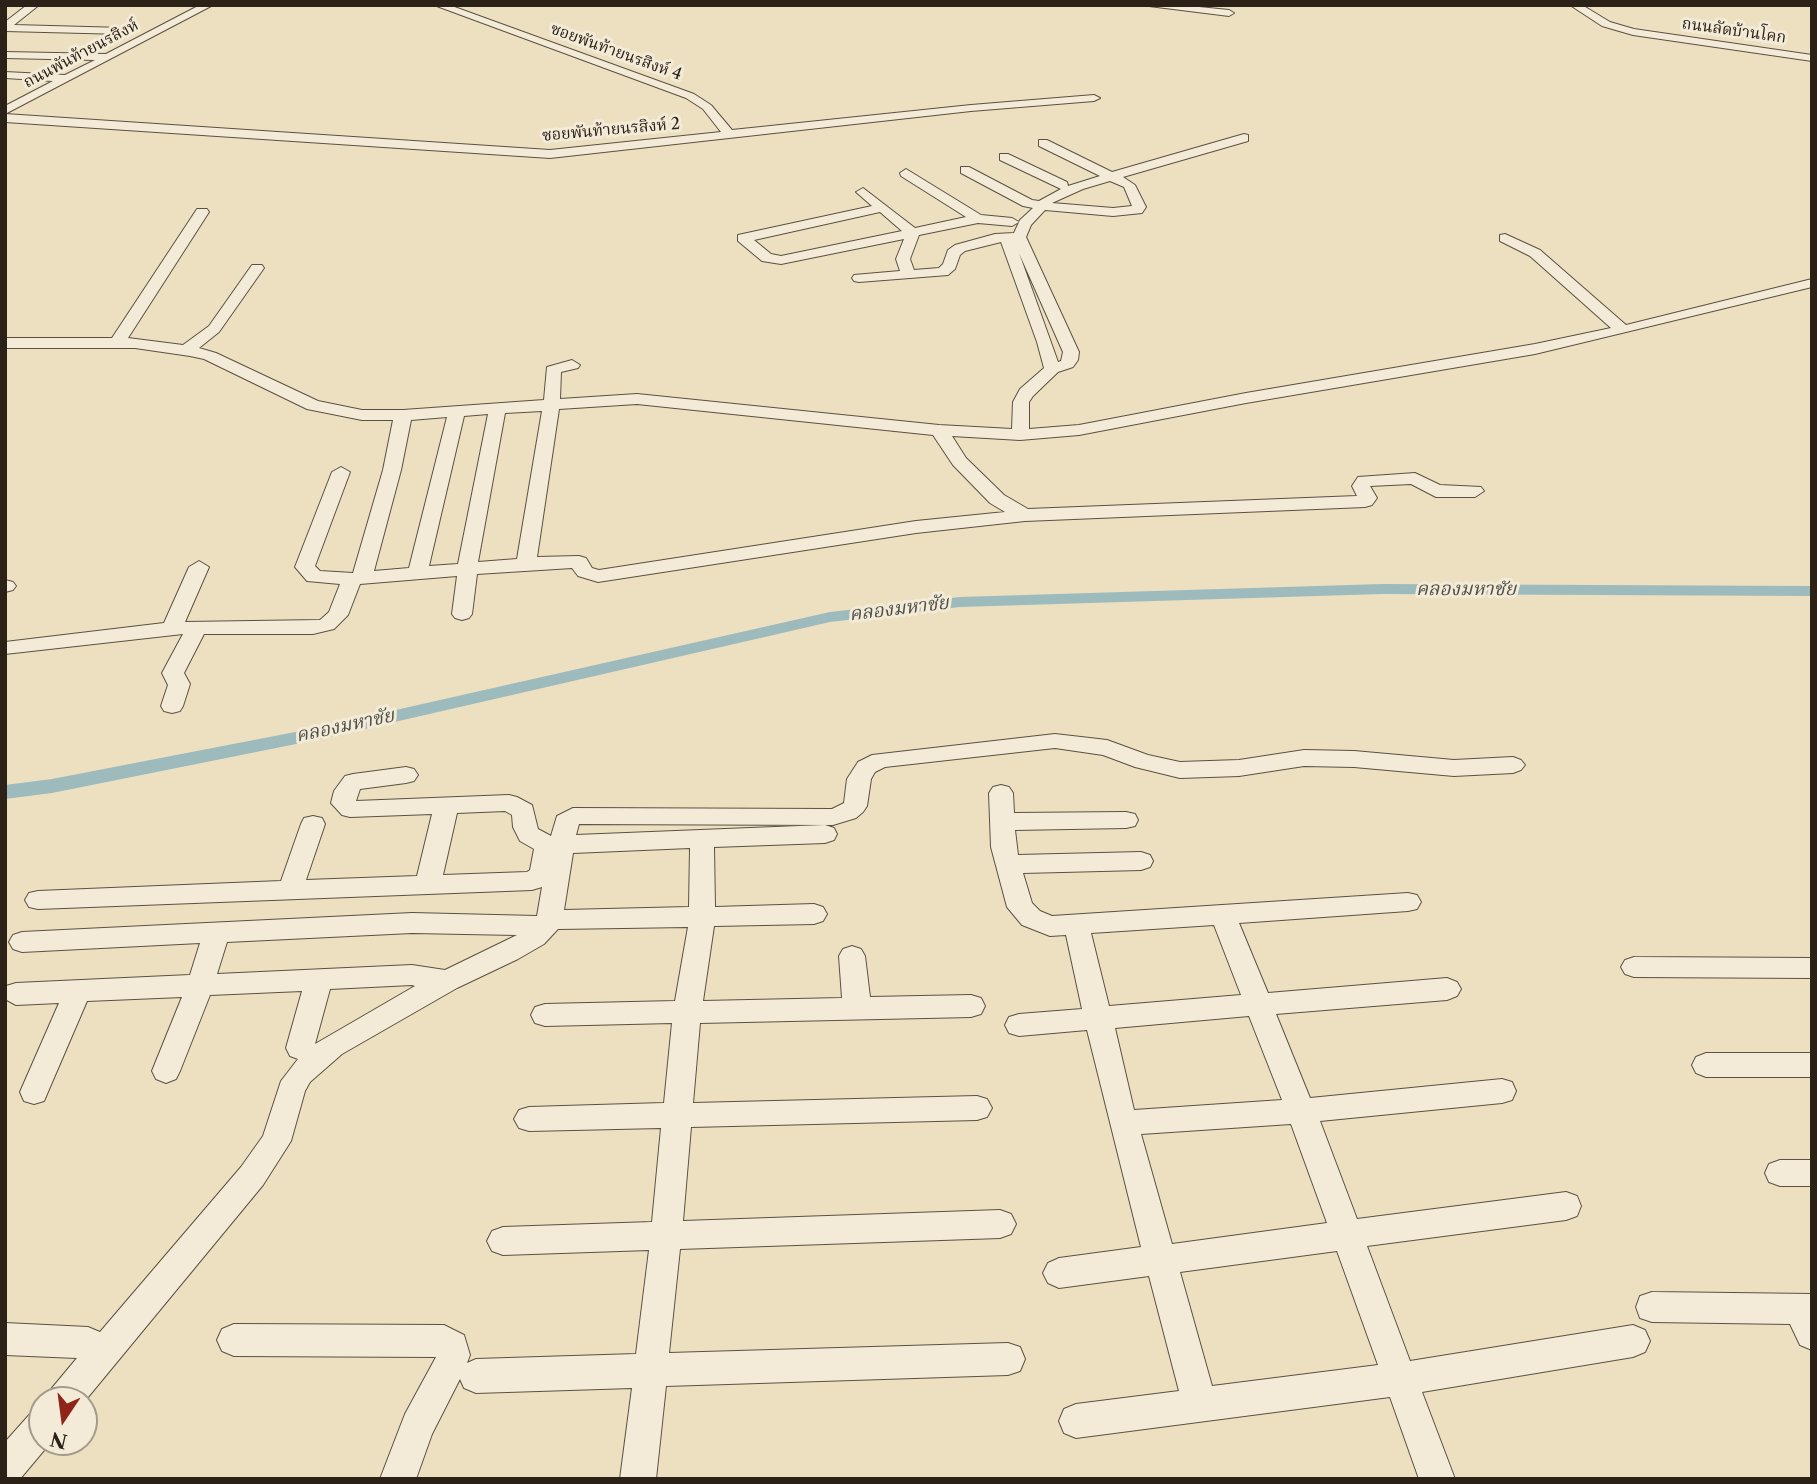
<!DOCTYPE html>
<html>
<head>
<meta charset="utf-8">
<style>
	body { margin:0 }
	#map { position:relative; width:1817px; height:1484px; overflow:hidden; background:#ece0c1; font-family:"Libre Caslon Text",serif }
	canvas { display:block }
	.frame { position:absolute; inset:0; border:7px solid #2b2117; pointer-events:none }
	.north { position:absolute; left:28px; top:1386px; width:70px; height:70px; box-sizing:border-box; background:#f3ebd7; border:2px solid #a39a8a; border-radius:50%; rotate:193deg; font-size:19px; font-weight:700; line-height:28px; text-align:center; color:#2b2117 }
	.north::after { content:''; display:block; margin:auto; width:24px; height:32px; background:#8f2418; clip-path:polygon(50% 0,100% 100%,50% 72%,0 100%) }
</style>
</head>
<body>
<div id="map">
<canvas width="1817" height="1484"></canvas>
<div class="frame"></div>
<div class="north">N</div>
</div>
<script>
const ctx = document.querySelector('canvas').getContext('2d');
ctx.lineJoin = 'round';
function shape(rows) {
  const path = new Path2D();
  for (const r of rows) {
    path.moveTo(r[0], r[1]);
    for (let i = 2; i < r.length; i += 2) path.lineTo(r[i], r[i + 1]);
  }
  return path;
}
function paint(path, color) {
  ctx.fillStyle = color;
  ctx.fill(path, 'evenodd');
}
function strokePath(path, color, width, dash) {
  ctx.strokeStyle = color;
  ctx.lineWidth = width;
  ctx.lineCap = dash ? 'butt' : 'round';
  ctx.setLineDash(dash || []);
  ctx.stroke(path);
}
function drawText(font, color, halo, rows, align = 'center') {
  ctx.font = font + ' "Libre Caslon Text","Noto Serif Thai",serif';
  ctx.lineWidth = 6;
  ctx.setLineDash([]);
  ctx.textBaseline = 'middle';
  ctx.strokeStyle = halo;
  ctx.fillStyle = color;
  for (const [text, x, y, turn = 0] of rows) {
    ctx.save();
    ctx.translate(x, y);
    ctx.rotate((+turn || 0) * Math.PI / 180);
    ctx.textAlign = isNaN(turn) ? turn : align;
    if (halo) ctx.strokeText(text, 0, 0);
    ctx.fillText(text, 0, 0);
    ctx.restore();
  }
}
const canal = shape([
	[1382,584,1812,586,1812,596,1382,594,960,607,830,622,316,740,52,793,5,799,5,785,52,779,316,728,830,612,960,597,1382,584]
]);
const minor = shape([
	[27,5,39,5,14,25,124,28,129,31,124,34,5,31,5,22,27,5],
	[200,5,213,5,5,114,5,106,53,81,5,78,5,72,65,75,95,60,5,58,5,52,106,54,200,5],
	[434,5,449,5,694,94,711,105,732,130,971,105,1094,95,1100,98,1094,101,971,111,550,158,5,122,5,114,550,150,721,132,703,109,686,98,434,5],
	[1141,5,1179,5,1229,10,1234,13,1229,16,1141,5],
	[1570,5,1582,5,1610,22,1634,29,1812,55,1812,61,1633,35,1602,26,1570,5],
	[1244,134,1248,135,1248,141,1123,177,1135,185,1146,207,1142,213,1113,216,1045,210,1031,225,1026,237,1079,352,1078,360,1073,367,1058,372,1033,396,1029,402,1029,429,1079,425,1246,393,1535,344,1611,328,1530,256,1500,241,1500,235,1505,234,1540,250,1626,325,1812,279,1812,287,1535,354,1246,403,1079,435,1020,440,952,436,966,458,1004,495,1028,509,1357,496,1352,486,1358,477,1415,473,1440,485,1481,487,1484,491,1475,497,1436,497,1411,484,1370,486,1377,498,1372,505,1365,507,1025,521,916,533,598,582,578,576,572,568,477,574,472,614,469,618,462,620,455,618,452,614,457,576,360,584,348,615,334,629,313,634,204,634,184,673,190,684,183,706,180,711,172,713,164,711,161,706,168,685,162,673,183,634,5,654,5,642,164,623,189,567,199,561,209,567,185,622,320,620,329,612,340,584,307,581,295,567,332,472,341,467,350,472,315,566,320,571,353,573,383,470,393,420,362,420,307,409,204,359,190,356,135,348,5,348,5,338,112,338,197,209,207,209,209,212,128,338,183,345,209,326,252,265,262,265,264,268,219,332,199,348,216,353,318,401,362,410,403,410,544,400,547,367,572,360,580,365,578,368,561,372,560,399,637,394,939,425,1012,429,1013,402,1020,389,1044,368,1037,342,1001,242,965,251,960,255,955,269,948,275,859,282,854,281,852,278,854,275,900,271,896,259,904,239,781,264,762,261,738,241,738,235,872,206,856,192,863,188,915,228,966,217,901,176,900,173,906,169,981,215,1012,218,1019,222,1012,226,978,223,919,235,910,259,914,270,939,268,943,264,948,250,955,245,995,234,1014,233,1020,220,1033,208,1023,206,961,173,961,167,969,167,1032,200,1039,201,1061,189,1000,160,1000,154,1008,154,1067,182,1068,186,1100,176,1039,146,1039,140,1047,140,1112,172,1244,134],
	[1110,181,1124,187,1132,206,1113,208,1052,203,1083,189,1110,181],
	[880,212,902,231,781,256,771,254,754,240,880,212],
	[1019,253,1063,352,1061,361,1058,362,1019,253],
	[637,404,933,435,953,465,990,503,1005,512,916,521,599,570,592,568,586,558,579,556,537,557,559,409,637,404],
	[542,411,517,559,478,562,505,413,542,411],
	[488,414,458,564,429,566,464,416,488,414],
	[447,417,409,568,374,571,401,470,411,420,447,417],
	[5,580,13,582,16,586,13,590,5,592,5,580],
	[1055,734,1107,740,1148,755,1180,762,1239,760,1304,750,1354,751,1454,760,1513,757,1521,760,1525,765,1521,770,1513,773,1454,776,1354,767,1304,766,1239,776,1180,778,1135,767,1103,755,1055,748,885,767,875,772,871,779,867,806,863,812,856,818,833,825,579,824,576,835,825,825,834,828,837,834,834,840,825,843,714,847,715,907,814,904,823,907,827,914,823,921,814,924,714,926,703,1001,842,998,839,956,843,949,852,946,861,949,865,956,870,997,971,995,981,998,985,1006,981,1014,971,1017,700,1023,693,1103,977,1096,987,1099,992,1108,987,1117,977,1120,691,1127,683,1221,1000,1210,1011,1214,1016,1224,1011,1234,1000,1238,680,1249,669,1353,1008,1343,1020,1347,1025,1359,1020,1371,1008,1375,666,1386,656,1479,620,1479,632,1388,476,1393,464,1388,460,1379,432,1434,416,1479,380,1479,405,1414,436,1357,234,1356,222,1351,217,1340,222,1329,234,1324,444,1325,464,1335,470,1355,467,1363,476,1359,636,1354,649,1250,503,1255,492,1251,487,1241,492,1231,503,1227,652,1222,661,1128,529,1131,519,1128,514,1119,519,1110,529,1107,664,1103,672,1023,545,1026,535,1023,531,1015,535,1007,545,1004,675,1001,688,927,558,929,544,944,518,959,457,988,342,1054,310,1082,305,1091,291,1141,263,1185,84,1402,84,1400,47,1400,52,1388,77,1358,5,1355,5,1323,88,1327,100,1332,241,1167,263,1136,281,1081,298,1059,290,1056,286,1048,302,991,210,995,180,1071,176,1079,166,1083,156,1079,152,1071,182,997,87,1001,44,1101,34,1104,24,1101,20,1092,59,1003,16,1005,5,999,6,986,16,983,190,975,200,943,22,952,13,949,9,942,13,935,22,932,412,913,537,916,542,887,532,890,38,909,29,907,25,900,29,893,38,891,281,881,301,824,304,818,313,816,322,818,325,824,306,880,417,876,432,814,350,817,342,815,331,803,334,791,345,776,353,774,406,767,414,769,418,775,414,781,406,783,360,789,356,801,509,795,517,797,532,805,538,829,551,836,557,816,573,808,832,809,844,803,847,779,858,762,872,755,1055,734],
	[505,811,512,815,513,827,520,841,534,849,530,870,527,872,443,875,457,813,505,811],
	[690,848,689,907,564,910,573,853,690,848],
	[412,933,517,935,445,970,412,965,217,974,227,942,412,933],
	[412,985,415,986,315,1044,330,989,412,985],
	[1001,785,1009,787,1013,793,1014,813,1126,812,1135,814,1138,820,1135,826,1126,828,1015,830,1018,855,1141,852,1150,855,1153,861,1150,867,1141,870,1023,873,1032,903,1040,911,1052,916,1408,893,1417,895,1421,902,1417,909,1408,911,1239,923,1268,993,1447,978,1457,982,1461,989,1457,996,1447,1000,1276,1014,1310,1098,1502,1079,1512,1082,1516,1091,1512,1100,1502,1103,1320,1121,1357,1219,1566,1192,1577,1196,1581,1206,1577,1216,1566,1220,1367,1246,1410,1361,1633,1325,1645,1330,1650,1341,1645,1352,1633,1357,1422,1392,1455,1479,1419,1479,1390,1397,1076,1438,1064,1433,1059,1421,1064,1409,1076,1404,1179,1391,1149,1276,1059,1288,1048,1283,1043,1273,1048,1263,1059,1258,1141,1247,1087,1030,1019,1036,1009,1033,1005,1025,1009,1017,1019,1014,1082,1009,1066,935,1050,936,1022,925,1007,907,991,847,989,793,993,787,1001,785],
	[1214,925,1241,995,1109,1006,1091,933,1214,925],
	[1249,1016,1282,1100,1134,1110,1115,1028,1249,1016],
	[1291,1124,1327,1223,1172,1244,1141,1134,1291,1124],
	[1337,1251,1378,1365,1212,1386,1180,1272,1337,1251],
	[1634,957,1812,958,1812,978,1634,977,1625,974,1621,967,1625,960,1634,957],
	[1706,1053,1812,1053,1812,1077,1706,1077,1696,1073,1692,1065,1696,1057,1706,1053],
	[1780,1160,1812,1160,1812,1186,1780,1186,1769,1182,1765,1173,1769,1164,1780,1160],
	[1652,1292,1812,1294,1812,1350,1800,1345,1790,1324,1652,1322,1640,1318,1636,1307,1640,1296,1652,1292],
	[42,1409,42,1442,51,1442,20,1479,5,1479,5,1442,30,1414,42,1409]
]);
const farStreetnames = [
	["ถนนลัดบ้านโคก",1734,31,8],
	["ซอยพันท้ายนรสิงห์ 4",616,52,20],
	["ถนนพันท้ายนรสิงห์",81,54,-28],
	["ซอยพันท้ายนรสิงห์ 2",611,130,-5]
];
const waterNames = [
	["คลองมหาชัย",1466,590],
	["คลองมหาชัย",899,609,-7],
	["คลองมหาชัย",345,726,-12]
];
paint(canal, '#9dbabd');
strokePath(minor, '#5b5142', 2);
paint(minor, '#f3ebd7');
drawText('16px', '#2b2117', '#f3ebd7', farStreetnames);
drawText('italic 19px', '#4d4f49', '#f3ebd7', waterNames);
</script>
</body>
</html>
